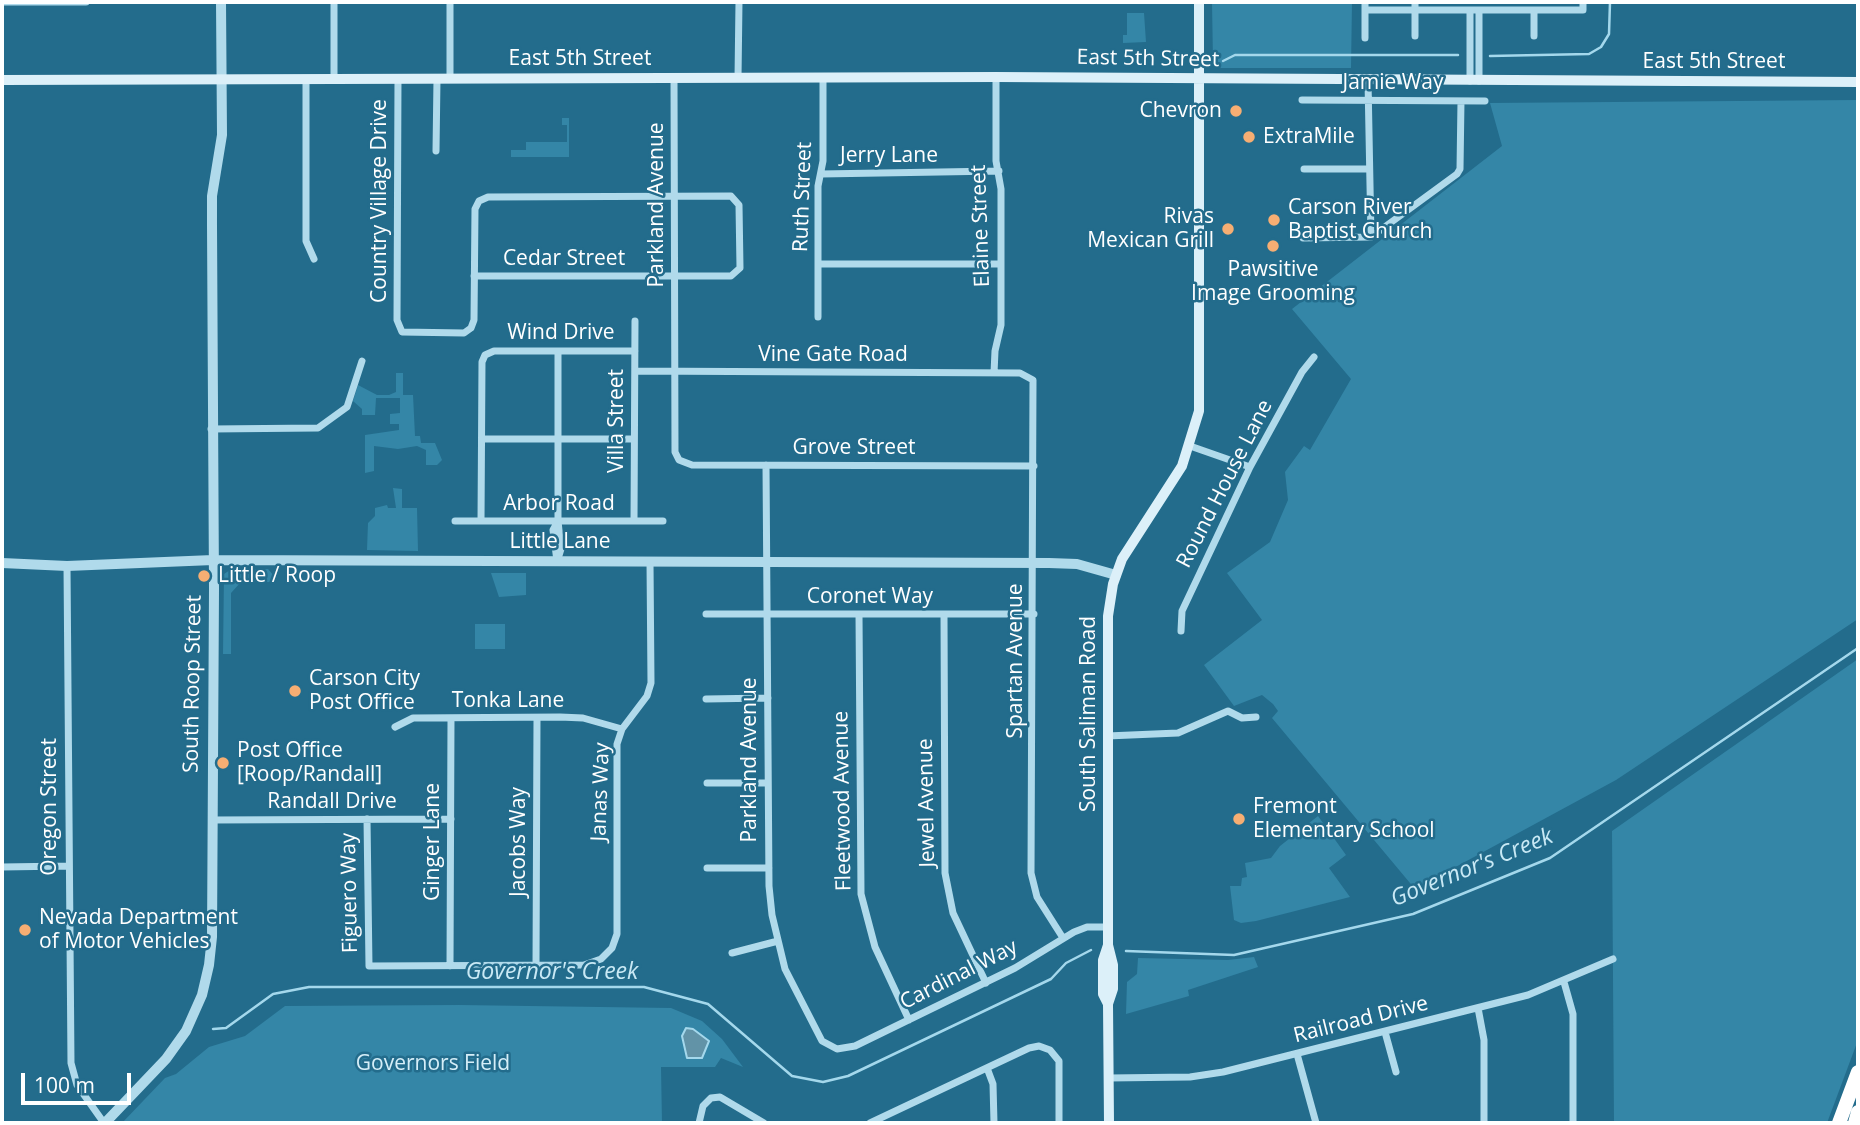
<!DOCTYPE html>
<html>
<head>
<meta charset="utf-8">
<style>
	body { margin:0 }
	#map { position:relative; width:1860px; height:1125px; overflow:hidden; background:#236c8c; font-family:"Open Sans",sans-serif }
	canvas { display:block }
	.frame { position:absolute; inset:0; border:4px solid #fff; pointer-events:none }
	.scale { position:absolute; left:21px; top:1073px; width:110px; height:32px; box-sizing:border-box; border:4px solid #fff; border-top:0; padding-left:9px; font-size:21px; line-height:24px; white-space:nowrap; color:#fff; -webkit-text-stroke:5px #236c8c; paint-order:stroke }
</style>
</head>
<body>
<div id="map">
<canvas width="1860" height="1125"></canvas>
<div class="frame"></div>
<div class="scale">100 m</div>
</div>
<script>
const ctx = document.querySelector('canvas').getContext('2d');
ctx.lineJoin = 'round';
function paint(path, color) {
  ctx.fillStyle = color;
  ctx.fill(path, 'evenodd');
}
function shape(rows) {
  const path = new Path2D();
  for (const r of rows) {
    path.moveTo(r[0], r[1]);
    for (let i = 2; i < r.length; i += 2) path.lineTo(r[i], r[i + 1]);
  }
  return path;
}
function strokePath(path, color, width, dash) {
  ctx.strokeStyle = color;
  ctx.lineWidth = width;
  ctx.lineCap = dash ? 'butt' : 'round';
  ctx.setLineDash(dash || []);
  ctx.stroke(path);
}
function drawText(font, color, halo, rows, align = 'center') {
  ctx.font = font + ' "Open Sans",sans-serif';
  ctx.lineWidth = 5;
  ctx.setLineDash([]);
  ctx.textBaseline = 'middle';
  ctx.strokeStyle = halo;
  ctx.fillStyle = color;
  for (const [text, x, y, turn = 0] of rows) {
    ctx.save();
    ctx.translate(x, y);
    ctx.rotate((+turn || 0) * Math.PI / 180);
    ctx.textAlign = isNaN(turn) ? turn : align;
    if (halo) ctx.strokeText(text, 0, 0);
    ctx.fillText(text, 0, 0);
    ctx.restore();
  }
}
const green = shape([
	[1212,2,1352,2,1351,68,1219,68,1213,62],
	[1127,13,1144,13,1146,42,1123,43,1123,35,1127,35],
	[1858,100,1858,619,1616,780,1415,889,1272,718,1278,711,1273,704,1262,695,1234,706,1204,665,1262,620,1227,573,1270,542,1288,500,1285,472,1304,446,1310,450,1351,379,1292,309,1502,146,1490,103],
	[562,118,569,118,569,157,511,157,511,150,526,150,526,142,567,142,567,125,562,125],
	[396,373,403,373,403,395,413,395,415,436,420,436,421,443,435,443,442,460,437,465,426,465,426,450,417,446,398,449,374,446,374,471,365,473,365,435,399,430,399,424,390,424,390,414,400,413,400,398,376,398,375,415,362,415,362,409,353,401,358,385,377,395,389,395,396,392],
	[393,488,402,489,402,508,417,508,418,551,367,550,368,523,375,516,375,508,387,505,388,508,396,508],
	[230,570,268,569,274,576,274,582,241,582,231,593,231,654,223,654,224,574],
	[491,573,526,573,526,595,499,597],
	[475,624,505,624,505,649,475,649],
	[1858,659,1858,1040,1827,1123,1614,1123,1612,831],
	[1318,816,1346,855,1329,868,1350,897,1256,921,1241,923,1234,920,1230,886,1241,886,1242,878,1247,877,1245,863,1271,858,1280,846],
	[1254,957,1258,967,1188,990,1189,996,1126,1014,1127,982,1137,974,1138,958,1228,960],
	[459,1005,671,1008,702,1021,722,1039,743,1067,721,1058,715,1067,661,1067,662,1123,122,1123,165,1078,176,1074,209,1047,245,1036,285,1006]
]);
const water = shape([
	[686,1028,693,1029,709,1041,702,1058,687,1058,682,1036,686,1028]
]);
const stream = shape([
	[1490,56,1589,54,1601,47,1609,34,1610,2],
	[1223,61,1235,55,1458,55],
	[1126,951,1234,955,1413,914,1550,858,1858,648],
	[213,1029,226,1028,273,994,309,987,644,987,708,1004,792,1076,823,1082,848,1076,1051,979,1066,963,1091,950]
]);
const minor = shape([
	[2,2,86,2],
	[1365,2,1365,38],
	[1415,2,1415,36],
	[1365,10,1583,10,1583,2],
	[1470,10,1470,81],
	[1479,10,1479,81],
	[1534,10,1534,36],
	[674,78,675,452,679,460,692,465,1034,466],
	[738,78,739,2],
	[306,79,306,241,314,259],
	[334,79,334,2],
	[398,79,397,320,402,332,464,333,471,328,474,320,475,209,479,201,488,197,731,196,739,205,740,268,731,276,474,276],
	[450,79,450,2],
	[1368,81,1371,237],
	[1302,100,1485,101],
	[436,151,437,79],
	[1304,169,1369,169],
	[821,174,999,171],
	[1303,238,1371,237,1457,174,1460,169,1461,101],
	[818,264,1001,264],
	[818,317,818,186,823,161,823,77],
	[635,371,1020,373,1033,380,1031,873,1037,897,1063,938],
	[994,373,995,351,1001,325,1001,189,996,161,996,77],
	[211,429,318,428,347,407,362,361],
	[482,439,634,439],
	[1190,446,1250,467],
	[766,465,769,886,772,915,785,969,822,1041,837,1049,855,1046,1015,968,1074,932,1087,927,1108,927],
	[455,521,663,521],
	[481,521,482,362,485,355,494,351,635,351],
	[634,521,635,321],
	[557,561,553,530,558,521],
	[557,562,561,549,558,521,558,351],
	[67,566,71,1063,77,1085,104,1123],
	[706,614,1034,614],
	[859,614,861,894,875,947,909,1020],
	[944,614,945,873,953,913,986,983],
	[1181,631,1182,611,1250,467,1302,372,1314,357],
	[706,699,768,698],
	[395,727,413,718,560,717,583,718,622,729],
	[1107,736,1178,733,1228,711,1242,718,1256,717],
	[707,783,768,783],
	[367,819,369,966,584,965,601,959,612,948,617,934,617,744,622,729,647,696,651,683,650,562],
	[212,820,451,819],
	[2,867,68,866],
	[707,868,769,868],
	[732,953,778,941],
	[450,966,451,719],
	[536,966,537,718],
	[1564,982,1573,1014,1573,1123],
	[1478,1008,1484,1040,1484,1123],
	[1385,1032,1396,1072],
	[1297,1054,1316,1123],
	[987,1068,993,1084,994,1123],
	[1109,1078,1190,1077,1223,1072,1528,995,1613,959],
	[699,1123,703,1106,711,1098,720,1097,764,1123],
	[870,1123,1029,1048,1039,1046,1050,1050,1059,1061,1059,1123]
]);
const tertiary = shape([
	[2,563,67,566,213,560,1049,563,1077,564,1116,575],
	[105,1123,166,1059,186,1031,202,995,209,965,212,937,214,589,212,225,212,196,222,135,221,2]
]);
const secondary = shape([
	[2,80,996,77,1858,82],
	[1108,945,1103,960,1103,994,1108,1004],
	[1109,1123,1108,1004,1113,989,1113,965,1108,945,1108,616,1113,584,1122,559,1182,466,1199,411,1199,2]
]);
const motorway = shape([
	[1839,1123,1858,1072],
	[1855,1123,1858,1112]
]);
const markers = [
	[1236,111,7,"#f6ae73"],
	[1249,137,7,"#f6ae73"],
	[1274,220,7,"#f6ae73"],
	[1228,229,7,"#f6ae73"],
	[1273,246,7,"#f6ae73"],
	[204,576,7,"#f6ae73"],
	[295,691,7,"#f6ae73"],
	[223,763,7,"#f6ae73"],
	[1239,819,7,"#f6ae73"],
	[25,930,7,"#f6ae73"]
];
const streetNames = [
	["East 5th Street",580,59],
	["East 5th Street",1148,59,1],
	["East 5th Street",1714,62],
	["Jamie Way",1393,83],
	["Jerry Lane",889,156],
	["Ruth Street",803,197,-88],
	["Country Village Drive",380,201,-90],
	["Parkland Avenue",657,205,-90],
	["Elaine Street",981,226,-92],
	["Cedar Street",564,259],
	["Wind Drive",561,333],
	["Vine Gate Road",833,355],
	["Villa Street",617,421,-90],
	["Grove Street",854,448],
	["Round House Lane",1225,484,-63],
	["Arbor Road",559,504],
	["Little Lane",560,542],
	["Coronet Way",870,597],
	["Spartan Avenue",1016,661,-90],
	["South Roop Street",193,684,-89],
	["Tonka Lane",508,701],
	["South Saliman Road",1089,714,-90],
	["Parkland Avenue",750,760,-90],
	["Janas Way",601,792,-88],
	["Fleetwood Avenue",843,801,-91],
	["Randall Drive",332,802],
	["Jewel Avenue",927,803,-91],
	["Oregon Street",50,807,-90],
	["Ginger Lane",433,842,-90],
	["Jacobs Way",519,842,-90],
	["Figuero Way",350,893,-91],
	["Cardinal Way",959,975,-27],
	["Railroad Drive",1361,1020,-14]
];
const poiNames = [
	["Chevron",1222,111,"right"],
	["ExtraMile",1263,137],
	["Carson River",1288,208],
	["Baptist Church",1288,232],
	["Rivas",1214,217,"right"],
	["Mexican Grill",1214,241,"right"],
	["Pawsitive",1273,270,"center"],
	["Image Grooming",1273,294,"center"],
	["Little / Roop",218,576],
	["Carson City",309,679],
	["Post Office",309,703],
	["Post Office",237,751],
	["[Roop/Randall]",237,775],
	["Fremont",1253,807],
	["Elementary School",1253,831],
	["Nevada Department",39,918],
	["of Motor Vehicles",39,942]
];
const parkNames = [
	["Governors Field",433,1064]
];
const waterNames = [
	["Governor's Creek",1472,868,-22],
	["Governor's Creek",552,972]
];
paint(green, '#3486a7');
paint(water, '#6293a7');
strokePath(water, '#a4d8ec', 2);
strokePath(stream, '#a4d8ec', 2.5);
strokePath(minor, '#b0daeb', 7);
strokePath(tertiary, '#b0daeb', 10);
strokePath(secondary, '#dcf0f9', 10);
strokePath(motorway, '#fff', 14);
for (const [x, y, r, color] of markers) {
  const dot = new Path2D();
  dot.arc(x, y, r, 0, 2 * Math.PI);
  ctx.fillStyle = color;
  ctx.fill(dot);
  strokePath(dot, '#236c8c', 2.5);
}
drawText('21px', '#fff', '#236c8c', streetNames);
drawText('21px', '#fff', '#236c8c', poiNames, 'left');
drawText('21px', '#d5eef8', '#236c8c', parkNames);
drawText('italic 23px', '#c9e9f5', '#236c8c', waterNames);
</script>
</body>
</html>
